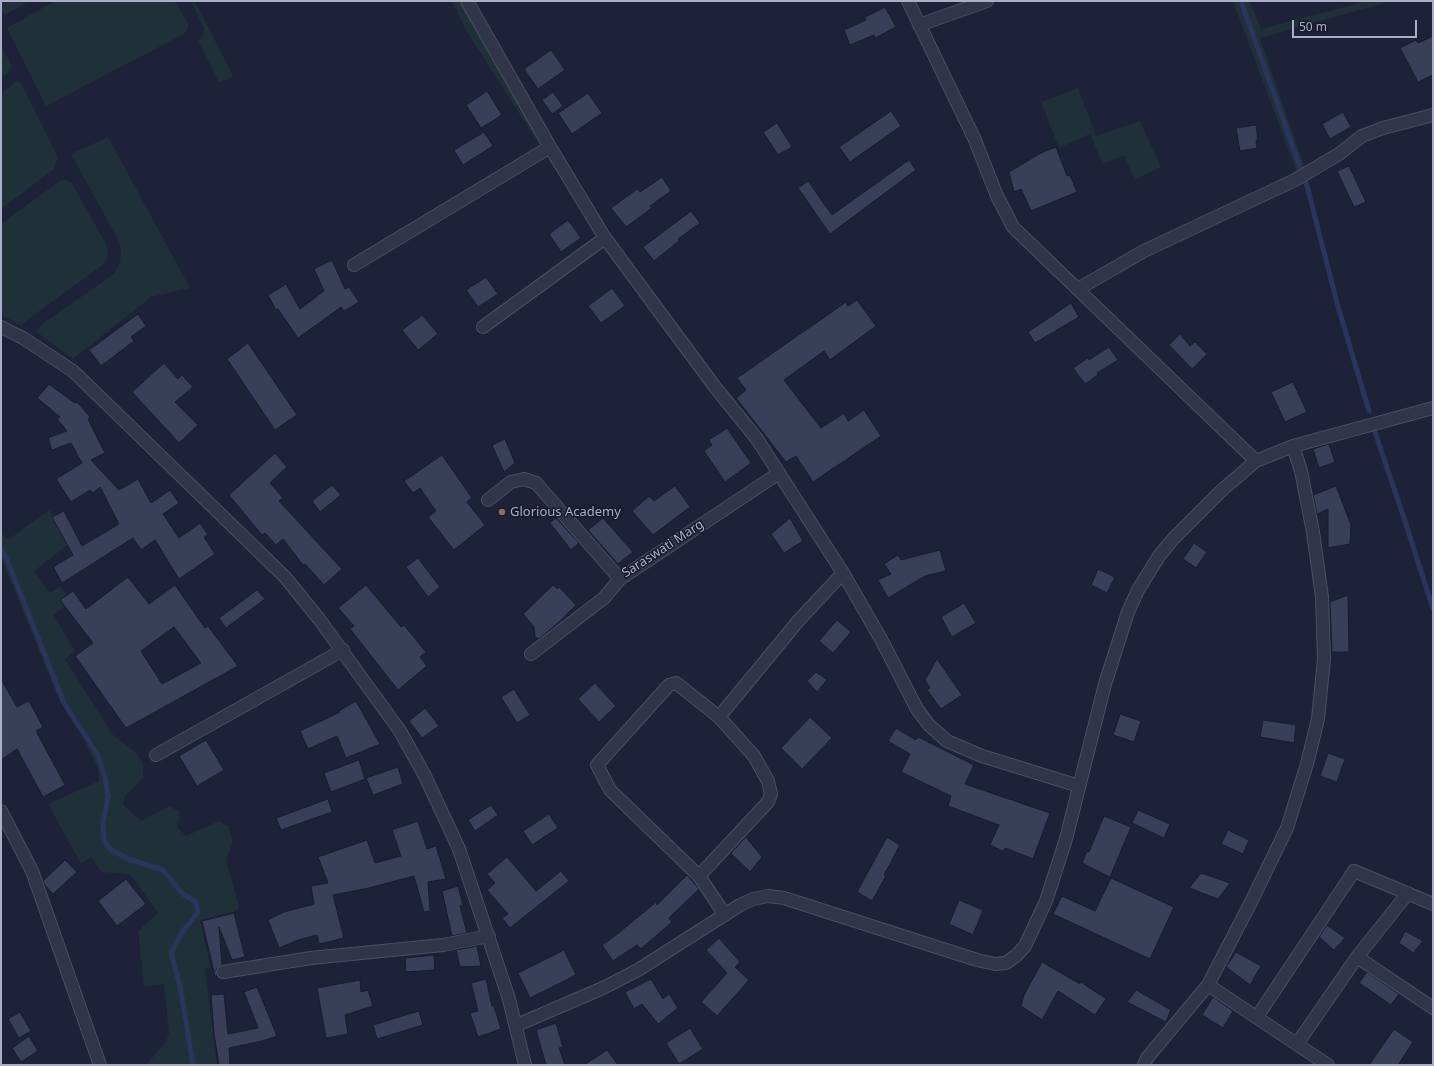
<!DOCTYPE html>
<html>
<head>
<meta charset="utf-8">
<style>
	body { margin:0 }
	#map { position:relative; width:1434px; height:1066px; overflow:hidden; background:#1d2238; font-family:"Noto Sans",sans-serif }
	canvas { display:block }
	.frame { position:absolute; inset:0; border:2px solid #aaaec6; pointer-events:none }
	.scale { position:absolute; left:1292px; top:20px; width:125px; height:18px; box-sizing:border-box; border:2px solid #aaaec6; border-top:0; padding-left:5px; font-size:12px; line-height:14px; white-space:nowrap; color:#aaaec6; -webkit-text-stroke:3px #171a2d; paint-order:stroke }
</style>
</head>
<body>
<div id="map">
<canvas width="1434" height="1066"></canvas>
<div class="frame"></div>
<div class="scale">50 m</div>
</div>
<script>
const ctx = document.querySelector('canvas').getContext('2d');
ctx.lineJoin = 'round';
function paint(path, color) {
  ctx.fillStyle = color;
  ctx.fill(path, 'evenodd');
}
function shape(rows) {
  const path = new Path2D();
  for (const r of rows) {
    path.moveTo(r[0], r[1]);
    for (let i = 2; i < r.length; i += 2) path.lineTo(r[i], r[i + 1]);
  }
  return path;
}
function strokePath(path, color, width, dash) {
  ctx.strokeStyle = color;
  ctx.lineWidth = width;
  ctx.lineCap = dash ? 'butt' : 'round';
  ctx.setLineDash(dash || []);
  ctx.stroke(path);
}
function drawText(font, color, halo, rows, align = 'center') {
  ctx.font = font + ' "Noto Sans",sans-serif';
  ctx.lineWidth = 3;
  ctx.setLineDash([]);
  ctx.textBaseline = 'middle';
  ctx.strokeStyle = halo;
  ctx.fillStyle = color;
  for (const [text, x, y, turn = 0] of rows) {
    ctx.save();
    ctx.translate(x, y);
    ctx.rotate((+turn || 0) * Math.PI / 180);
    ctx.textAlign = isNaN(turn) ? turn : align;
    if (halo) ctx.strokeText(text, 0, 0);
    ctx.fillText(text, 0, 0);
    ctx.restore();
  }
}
const green = shape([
	[1,1,29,1,5,15,1,11],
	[55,1,175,1,188,24,188,29,184,34,46,106,7,28],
	[191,1,194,1,200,11,233,76,219,83,198,40,203,35,204,28],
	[452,1,460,1,486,47,583,208,581,210,466,30],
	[1233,1,1250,1,1261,29,1367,1,1391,1,1260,38,1305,168,1297,173],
	[1,44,11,65,10,71,1,78],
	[17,81,21,83,58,157,54,169,1,209,1,93],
	[1078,88,1096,136,1140,121,1161,167,1135,180,1124,155,1103,164,1090,134,1059,148,1041,102],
	[108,137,190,288,151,297,73,359,37,332,41,325,115,273,120,262,121,252,119,241,71,154],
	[66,180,71,182,105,242,108,250,107,259,104,264,31,317,21,325,1,315,1,224,60,181],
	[49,510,70,543,34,571,50,593,60,586,71,602,53,615,75,651,65,659,112,734,135,752,143,764,143,778,125,796,123,805,141,821,170,806,180,812,177,827,186,836,219,821,228,826,233,841,226,861,239,906,237,911,200,920,211,968,205,969,217,1065,146,1065,166,1042,169,1033,164,984,144,986,138,931,158,913,130,874,102,872,91,857,81,864,48,804,99,781,98,768,82,736,60,702,1,557,1,532,8,540]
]);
const stream = shape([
	[1241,1,1300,167],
	[1306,182,1337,303,1369,411],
	[1375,432,1405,521,1433,609],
	[1,549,6,557,64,703,98,755,105,777,108,796,103,824,104,840,110,849,128,859,163,870,183,894,196,902,198,912,183,931,171,952,180,986,193,1065]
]);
const building = shape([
	[885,7,896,27,875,38,874,35,850,45,844,30,866,20,865,17,885,7],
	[1433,36,1433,75,1418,82,1400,48,1416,40,1418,43,1433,36],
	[551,50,565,70,538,89,524,69,551,50],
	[487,91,502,115,481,128,466,105,487,91],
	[553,92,563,106,552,114,542,100,553,92],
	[588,93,602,113,572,134,558,113,588,93],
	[891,111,901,126,850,162,839,147,891,111],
	[1343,112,1351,127,1330,139,1322,124,1343,112],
	[777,123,792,147,778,155,763,132,777,123],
	[1256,125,1258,140,1256,140,1257,148,1240,151,1236,128,1256,125],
	[484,132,493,146,463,165,454,150,484,132],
	[1056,147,1067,176,1070,175,1077,192,1031,211,1021,189,1014,192,1009,172,1041,153,1056,147],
	[909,160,916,170,830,234,798,188,808,181,832,215,909,160],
	[1349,166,1366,202,1354,207,1337,171,1349,166],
	[662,177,671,191,650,206,652,208,626,227,611,208,637,189,640,192,662,177],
	[691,211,700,223,678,239,679,241,654,261,643,247,691,211],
	[568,220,581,238,561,252,549,234,568,220],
	[332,260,345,289,349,287,359,302,344,311,341,307,298,338,278,309,276,310,268,295,286,284,300,309,324,291,314,269,332,260],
	[486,277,498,294,478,307,466,290,486,277],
	[612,288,625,306,601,323,588,306,612,288],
	[857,300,876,326,830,360,824,351,784,380,821,428,844,413,848,421,864,410,881,436,813,482,796,456,786,462,736,398,746,390,737,378,846,302,848,306,857,300],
	[1071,303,1079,317,1035,343,1028,332,1071,303],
	[138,314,146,326,131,337,134,341,101,366,89,350,138,314],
	[422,315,438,334,418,350,402,330,422,315],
	[1180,334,1190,346,1195,342,1207,354,1192,369,1169,345,1180,334],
	[248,343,297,415,275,430,227,359,248,343],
	[1109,347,1118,360,1097,373,1098,375,1085,384,1073,368,1088,358,1089,360,1109,347],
	[164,363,178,379,182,375,193,387,175,402,198,425,179,443,132,392,164,363],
	[1293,382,1307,412,1285,422,1271,392,1293,382],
	[49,384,75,403,77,402,90,417,88,419,105,453,91,460,119,490,138,479,151,503,170,490,179,503,163,514,179,538,200,523,208,535,204,537,215,554,179,579,155,540,141,550,133,538,62,583,53,567,73,555,52,517,64,511,82,546,119,524,100,487,93,493,90,490,71,502,56,479,82,463,71,443,52,450,48,438,67,431,57,419,60,417,37,398,49,384],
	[727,428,751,463,725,482,704,451,712,445,709,440,727,428],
	[505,439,515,463,504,472,492,445,505,439],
	[1329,444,1335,462,1319,468,1313,449,1329,444],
	[275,453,287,467,270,483,283,498,279,501,342,569,324,585,305,564,303,565,283,539,276,545,265,533,262,535,229,495,275,453],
	[442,455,472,498,467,502,485,525,454,550,428,517,436,511,420,488,413,493,404,481,442,455],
	[332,485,341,495,320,512,312,501,332,485],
	[675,486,690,507,653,535,632,511,649,496,654,501,675,486],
	[1336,486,1351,525,1350,544,1328,548,1328,509,1317,514,1313,495,1336,486],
	[556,518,579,543,571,550,550,523,556,518],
	[603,518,633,552,618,564,588,530,603,518],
	[790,518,803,541,784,553,771,534,790,518],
	[1194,543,1207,552,1196,568,1183,559,1194,543],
	[940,550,946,571,925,576,888,598,878,580,891,574,884,564,898,555,901,560,940,550],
	[418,558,440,587,428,597,406,567,418,558],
	[1098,569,1115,577,1107,593,1091,585,1098,569],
	[128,577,149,604,175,585,205,628,208,626,238,666,126,728,75,656,93,643,60,600,73,591,86,609,128,577],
	[174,627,201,663,162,684,141,651,174,627],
	[366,585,401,627,404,625,426,652,420,657,427,666,398,690,350,629,354,626,338,608,366,585],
	[553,585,557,589,559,587,576,605,559,622,539,639,535,637,534,627,523,614,553,585],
	[257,590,265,599,226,628,219,618,257,590],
	[1348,595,1349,652,1332,652,1330,602,1348,595],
	[964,603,976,623,952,637,941,617,964,603],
	[837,620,851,632,833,653,819,641,837,620],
	[937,659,962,695,941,709,927,690,930,688,925,680,937,659],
	[816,672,827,680,817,692,807,681,816,672],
	[1,679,17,707,29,701,43,727,36,731,65,785,43,797,17,749,1,760,1,679],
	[595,683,616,706,599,722,578,699,595,683],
	[514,689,530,715,517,723,501,697,514,689],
	[356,701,380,744,346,758,337,736,308,749,300,731,340,712,339,711,356,701],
	[425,708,439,726,422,738,409,721,425,708],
	[1120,714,1141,721,1134,742,1113,735,1120,714],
	[810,717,832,738,802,769,781,748,810,717],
	[1263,720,1296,725,1294,743,1260,737,1263,720],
	[896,728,916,740,918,737,974,765,965,784,1050,813,1033,859,1005,848,1003,851,990,845,999,825,948,806,951,796,901,772,910,754,888,741,896,728],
	[206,740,224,770,197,786,179,756,206,740],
	[1328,753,1345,759,1337,782,1320,776,1328,753],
	[359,760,365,779,331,792,324,773,359,760],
	[398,767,403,784,373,795,366,778,398,767],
	[328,799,332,812,281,830,276,818,328,799],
	[491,805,498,815,475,831,468,820,491,805],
	[1138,810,1170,824,1164,838,1132,823,1138,810],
	[549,814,558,828,532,845,523,831,549,814],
	[1104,816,1131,827,1110,877,1082,863,1087,851,1089,852,1104,816],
	[418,821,427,849,436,846,446,879,428,882,430,911,424,912,414,876,369,888,333,895,344,938,319,944,317,935,298,940,279,948,268,920,284,912,314,904,311,886,328,883,318,857,367,840,375,863,401,856,392,830,418,821],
	[1228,830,1249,840,1243,854,1221,844,1228,830],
	[746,837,762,857,750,872,731,853,746,837],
	[887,837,900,845,884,875,886,876,872,901,857,892,887,837],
	[507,857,536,891,561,871,569,881,510,928,502,918,508,914,487,890,495,883,487,874,507,857],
	[65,860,77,872,53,894,45,885,43,881,65,860],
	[1201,873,1230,883,1218,899,1189,888,1201,873],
	[687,875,699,889,669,918,672,922,641,949,637,945,613,961,602,945,615,936,656,902,657,905,687,875],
	[1111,878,1174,907,1150,959,1053,914,1062,896,1095,911,1111,878],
	[126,879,146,904,117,926,98,901,126,879],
	[458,886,463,905,460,906,467,933,452,936,442,891,458,886],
	[959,900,983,910,973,935,949,924,959,900],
	[234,913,245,957,232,960,219,927,222,965,216,969,217,976,215,976,202,921,234,913],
	[1327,925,1345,938,1334,950,1319,937,1327,925],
	[1405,931,1423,941,1413,953,1399,943,1405,931],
	[719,938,740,962,735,967,749,980,717,1016,701,1002,727,973,706,950,719,938],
	[477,946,481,966,460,967,456,950,477,946],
	[564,950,576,975,530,998,518,973,564,950],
	[1236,952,1261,966,1250,985,1226,967,1236,952],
	[434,955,435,970,406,972,405,958,434,955],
	[1042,962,1080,984,1081,982,1106,999,1095,1015,1058,991,1042,1020,1021,1006,1024,995,1042,962],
	[1367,972,1399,994,1391,1005,1359,983,1367,972],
	[486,979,492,1006,494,1006,501,1029,478,1037,470,1013,478,1011,471,983,486,979],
	[651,979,663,999,669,994,678,1008,658,1024,642,1004,634,1009,625,992,651,979],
	[360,980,361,992,368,990,373,1006,345,1015,348,1034,326,1038,317,988,360,980],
	[257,987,277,1036,262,1041,229,1048,230,1065,219,1065,214,1034,211,995,224,994,228,1034,258,1028,244,992,257,987],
	[1136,990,1171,1010,1166,1022,1127,1002,1136,990],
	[1213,997,1233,1011,1223,1028,1202,1015,1213,997],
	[419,1011,423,1025,377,1039,373,1025,419,1011],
	[20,1012,31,1031,19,1038,8,1019,20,1012],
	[556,1023,563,1047,559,1048,565,1065,546,1065,536,1030,556,1023],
	[690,1028,703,1049,679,1064,666,1043,690,1028],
	[1394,1029,1413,1042,1398,1065,1369,1065,1394,1029],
	[29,1036,38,1051,21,1062,12,1048,29,1036],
	[607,1050,618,1065,584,1065,607,1050]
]);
const minor = shape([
	[467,1,550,147,605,238,715,387,757,439,843,573,882,641,917,709,929,725,947,741,982,756,1079,786],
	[908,1,975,140,997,196,1013,227,1256,461],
	[919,25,987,1],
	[354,265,550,147],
	[1078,289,1144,251,1295,180,1339,154,1362,136,1383,128,1433,115],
	[483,327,605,238],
	[488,500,511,482,524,479,536,483,620,579,779,473],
	[531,654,604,598,620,579],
	[156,755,343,650],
	[1,811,32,871,100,1065],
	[699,876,610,790,597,765,669,685,676,683,680,686,719,717],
	[725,915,699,876,768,802,771,794,768,781,754,756,719,717,799,620,843,573],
	[1357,957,1433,1008],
	[223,972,311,958,443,945,489,936],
	[1208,985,1328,1065],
	[1257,1017,1354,871,1433,904],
	[517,1025,603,988,638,970,740,905,753,899,768,896,784,898,977,960,995,964,1006,963,1017,955,1025,946,1046,901,1066,839,1105,684,1128,612,1138,590,1159,556,1173,539,1222,490,1256,461,1293,446,1433,408],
	[1297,1044,1357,957,1408,893],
	[1144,1065,1147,1058,1208,985,1252,900,1287,828,1307,764,1318,719,1324,659,1322,597,1313,532,1301,471,1293,446]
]);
const tertiary = shape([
	[1,327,23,338,73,371,285,577,319,619,400,731,425,776,459,849,509,999,525,1065]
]);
const markers = [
	[502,512,4,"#8d6e63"]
];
const poiNames = [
	["Glorious Academy",510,512]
];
const streetNames = [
	["Saraswati Marg",663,549,-33]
];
paint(green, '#1f3039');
strokePath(stream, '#2b345d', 5);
paint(building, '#393f59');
strokePath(building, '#181c2f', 1);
strokePath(minor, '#4b4f64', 14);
strokePath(tertiary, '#4b4f64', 14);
strokePath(minor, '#313549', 12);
strokePath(tertiary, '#313549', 12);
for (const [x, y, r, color] of markers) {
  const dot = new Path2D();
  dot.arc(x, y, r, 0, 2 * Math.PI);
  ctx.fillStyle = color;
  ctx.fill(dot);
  strokePath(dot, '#171a2d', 1.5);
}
drawText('13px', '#aaaec6', '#171a2d', poiNames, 'left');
drawText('13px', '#aaaec6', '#171a2d', streetNames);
</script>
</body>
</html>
